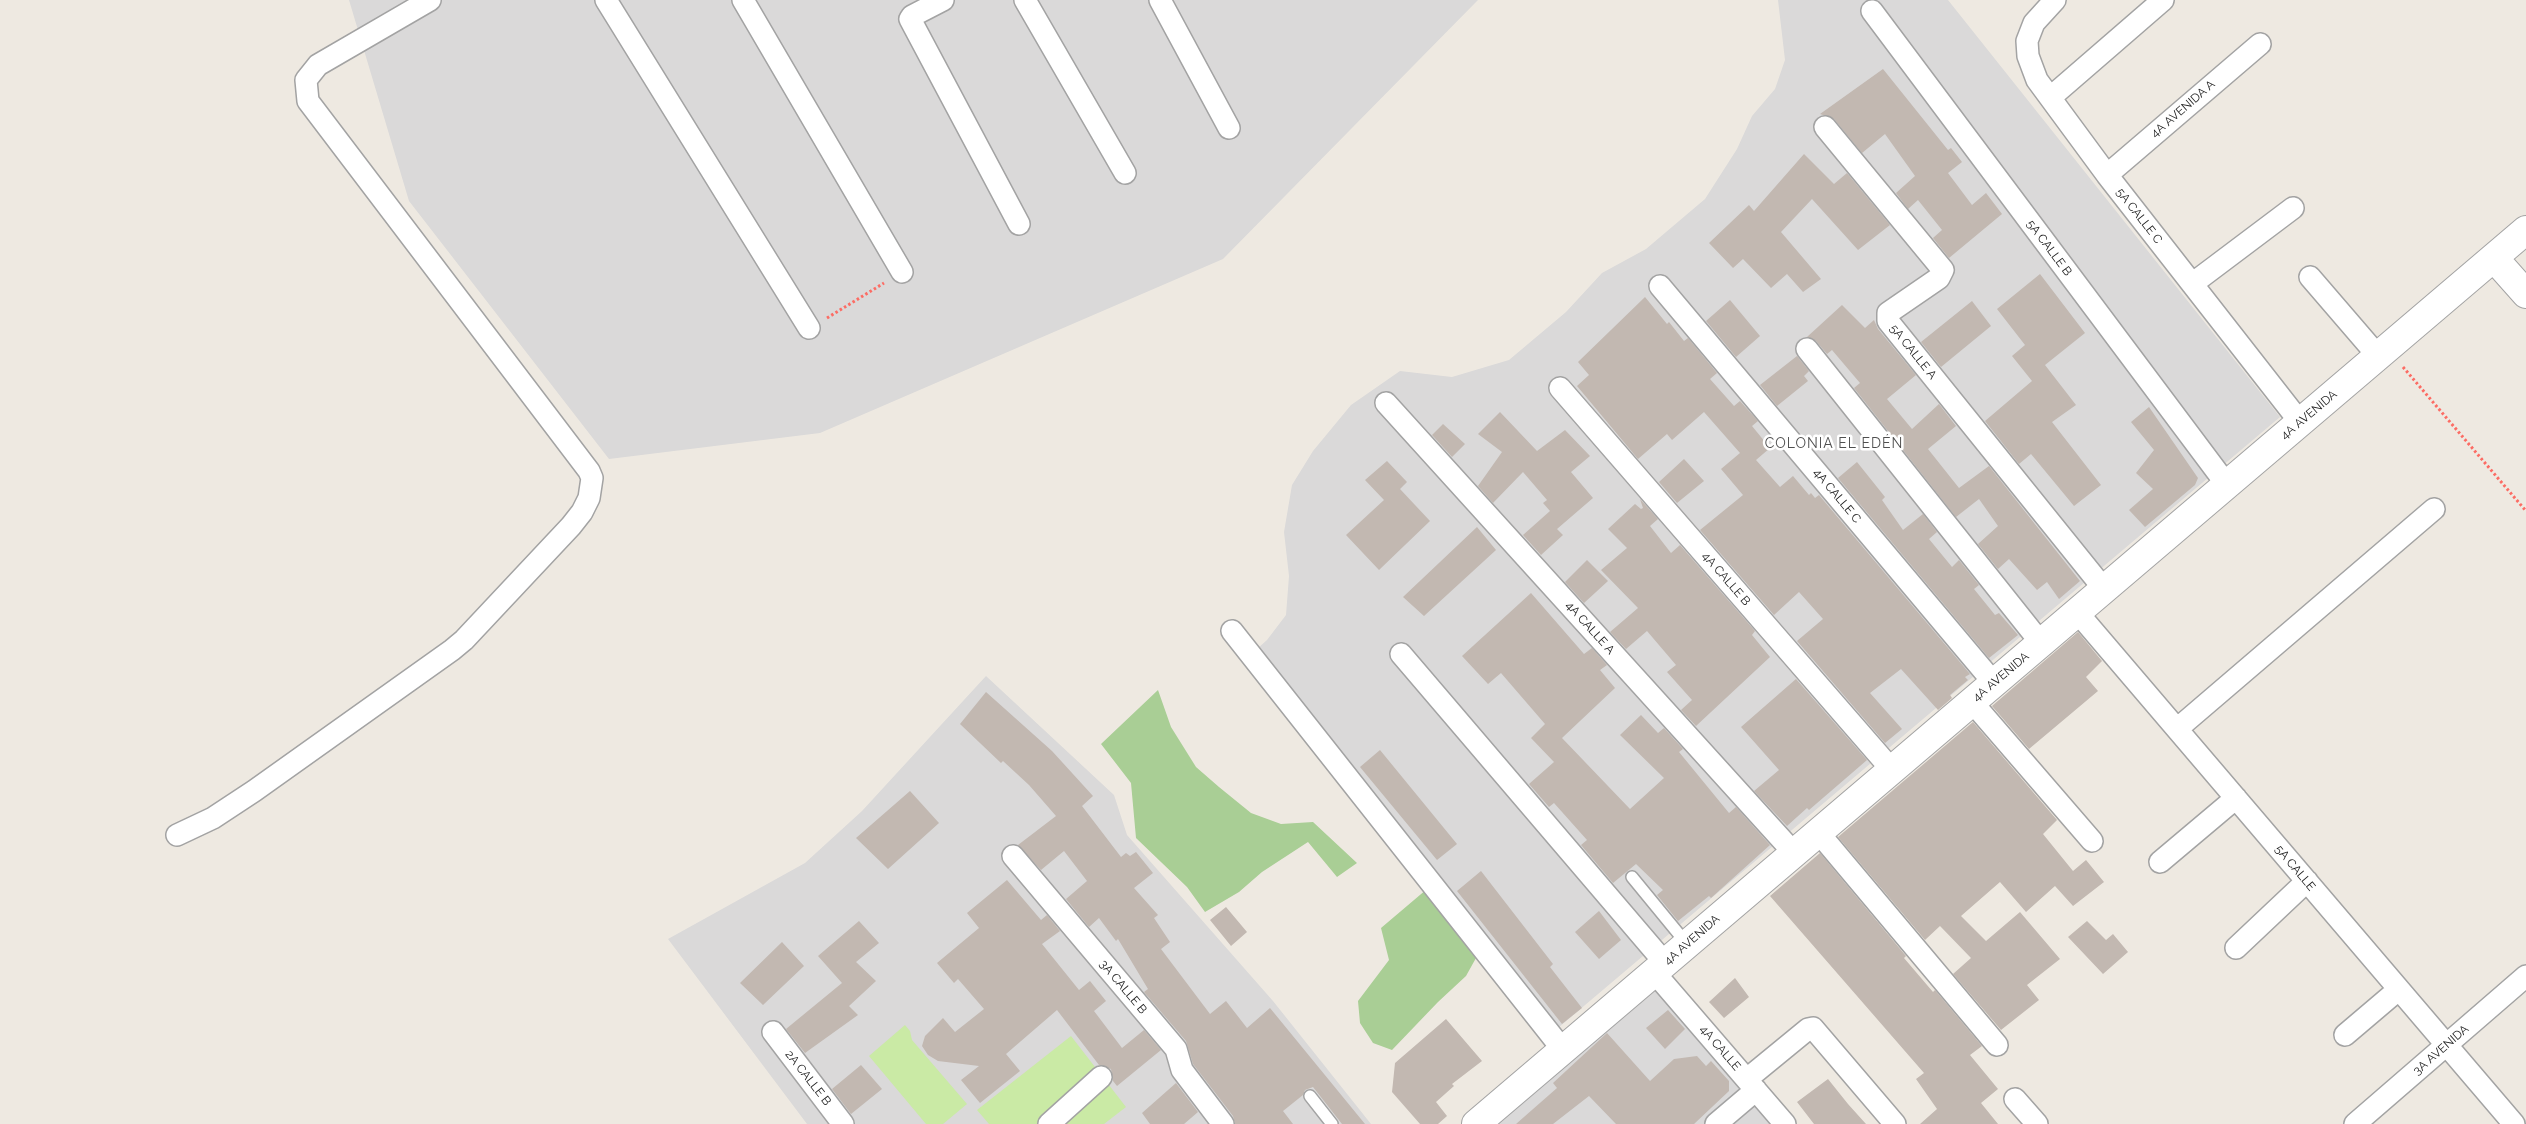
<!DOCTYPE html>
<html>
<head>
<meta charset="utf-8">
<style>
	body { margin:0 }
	canvas { display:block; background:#eee9e1 }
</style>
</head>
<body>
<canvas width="2526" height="1124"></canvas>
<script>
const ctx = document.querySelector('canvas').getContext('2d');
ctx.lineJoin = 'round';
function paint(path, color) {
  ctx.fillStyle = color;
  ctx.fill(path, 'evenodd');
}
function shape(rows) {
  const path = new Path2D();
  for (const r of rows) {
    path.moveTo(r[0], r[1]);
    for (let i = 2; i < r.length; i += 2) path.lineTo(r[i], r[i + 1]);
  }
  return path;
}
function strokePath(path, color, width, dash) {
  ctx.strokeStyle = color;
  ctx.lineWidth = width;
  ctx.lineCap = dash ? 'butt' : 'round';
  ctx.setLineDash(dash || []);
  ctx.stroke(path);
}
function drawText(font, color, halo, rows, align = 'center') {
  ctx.font = font + ' Raleway,sans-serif';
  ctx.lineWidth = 5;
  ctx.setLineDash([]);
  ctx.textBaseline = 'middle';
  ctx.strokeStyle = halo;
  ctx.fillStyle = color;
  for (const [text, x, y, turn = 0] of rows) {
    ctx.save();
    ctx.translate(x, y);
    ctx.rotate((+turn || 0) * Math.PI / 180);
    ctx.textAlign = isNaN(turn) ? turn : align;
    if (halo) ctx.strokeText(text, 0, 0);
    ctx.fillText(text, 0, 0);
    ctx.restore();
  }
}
const residential = shape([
	[349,0,1478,0,1223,259,820,433,609,459,409,201],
	[1778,0,1948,0,2280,417,1552,1033,1248,657,1267,640,1286,615,1289,576,1284,532,1292,485,1313,451,1351,405,1400,371,1452,377,1509,360,1566,312,1602,273,1646,249,1705,199,1737,149,1752,116,1775,89,1785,60],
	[986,676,1114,795,1127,835,1273,1001,1371,1124,807,1124,668,939,805,863,862,811],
	[1653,988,1771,1124,1494,1124]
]);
const grass = shape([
	[905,1025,910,1031,912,1040,967,1104,943,1124,926,1124,869,1056],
	[1071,1036,1126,1107,1104,1124,989,1124,977,1110]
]);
const forest = shape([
	[1158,690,1171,727,1196,767,1219,787,1251,813,1281,824,1313,822,1357,863,1337,877,1308,842,1262,872,1239,892,1205,912,1187,887,1136,838,1131,783,1101,744],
	[1427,889,1474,950,1476,958,1466,976,1438,1002,1392,1050,1373,1043,1360,1023,1358,1001,1389,960,1381,928]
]);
const building = shape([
	[1883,69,1948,150,1951,148,1962,162,1948,173,1972,205,1986,193,2002,214,1949,258,1933,238,1942,230,1918,200,1908,209,1896,193,1915,176,1885,134,1862,153,1834,119,1820,114],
	[1804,154,1834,184,1847,173,1890,225,1858,250,1812,199,1781,232,1821,279,1803,292,1787,274,1771,288,1743,259,1733,268,1709,243,1749,205,1754,211],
	[2040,274,2085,333,2045,365,2076,405,2052,422,2101,485,2074,506,2031,454,2019,464,1985,421,2032,381,2012,356,2025,345,1997,309],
	[1645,297,1667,324,1669,322,1684,341,1688,338,1717,373,1710,379,1734,406,1740,401,1758,421,1752,426,1770,448,1756,460,1780,487,1793,476,1809,495,1811,493,1815,498,1819,495,1970,674,1965,677,1968,680,1950,695,1952,698,1938,710,1901,669,1870,693,1902,729,1885,743,1797,641,1823,619,1799,592,1774,615,1700,530,1743,495,1721,469,1740,453,1704,412,1672,440,1667,434,1638,459,1577,386,1589,375,1578,362],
	[1730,300,1760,336,1736,357,1706,321],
	[1972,301,1991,326,1941,367,1921,342],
	[1842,305,1865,328,1874,320,1878,329,1916,375,1887,399,1912,429,1939,404,1956,426,1928,449,1959,488,1989,466,2080,581,2059,599,2047,582,2037,590,2009,559,1998,569,1978,544,1998,526,1979,499,1956,517,1854,388,1860,383,1832,350,1827,354,1816,341,1807,337],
	[1797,356,1809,371,1804,376,1808,381,1777,406,1760,385],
	[2149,407,2198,478,2195,485,2145,527,2129,510,2153,489,2136,473,2154,450,2131,422],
	[1500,412,1537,451,1565,430,1590,456,1571,472,1593,498,1557,529,1563,535,1541,555,1523,535,1550,511,1543,503,1547,500,1523,472,1493,503,1478,486,1502,452,1478,434],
	[1443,424,1465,444,1452,457,1432,435],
	[1684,459,1704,481,1677,503,1659,482],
	[1387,461,1407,482,1400,489,1430,521,1379,570,1346,535,1384,500,1365,480],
	[1857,462,1885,497,1882,500,1903,530,1923,514,1937,532,1929,539,1952,567,1959,560,1979,585,1974,589,1995,615,1999,613,2018,635,1989,658,1838,478],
	[1640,499,1658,519,1650,526,1671,553,1680,545,1755,631,1752,635,1770,657,1696,726,1681,710,1692,700,1667,672,1676,665,1647,631,1626,649,1610,632,1638,608,1601,570,1627,548,1608,529,1635,504,1641,509,1643,508],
	[1477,527,1496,550,1424,616,1403,597],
	[1587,560,1608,581,1584,603,1565,582],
	[1531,593,1584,654,1592,648,1607,665,1600,670,1615,688,1562,738,1630,809,1664,778,1620,735,1641,715,1658,733,1664,728,1683,749,1679,752,1729,813,1736,807,1770,845,1711,898,1709,896,1678,921,1657,895,1663,890,1636,864,1613,883,1581,845,1587,840,1554,803,1549,807,1529,784,1554,762,1531,738,1545,724,1501,673,1488,684,1462,656],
	[2078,632,2102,661,2086,677,2098,691,2029,749,1992,706],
	[1796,679,1867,760,1809,810,1807,808,1787,826,1754,791,1779,770,1741,727],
	[986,692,1052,751,1093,796,1082,806,1121,857,1126,853,1130,856,1136,852,1153,873,1134,888,1158,915,1154,918,1170,942,1161,949,1210,1014,1226,1001,1247,1028,1270,1008,1365,1124,1342,1124,1313,1087,1305,1090,1303,1095,1283,1111,1293,1124,1235,1124,1233,1116,1193,1064,1186,1041,1144,992,1148,989,1118,939,1116,941,1099,918,1089,927,1066,899,1087,881,1064,851,1041,870,1018,845,1056,816,1029,785,1003,761,1001,763,960,724],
	[1973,722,2057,820,2043,834,2073,871,2086,860,2104,882,2073,906,2055,886,2026,912,2000,882,1961,916,1986,941,2020,912,2060,959,2027,985,2039,1000,2001,1030,1953,974,1971,958,1940,926,1925,940,1838,837],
	[1380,750,1457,844,1437,860,1360,767],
	[910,791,939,823,888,869,856,838],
	[1820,853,1906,956,1904,958,1933,992,1935,990,1982,1046,1970,1055,1998,1089,1981,1103,1998,1124,1920,1124,1937,1109,1916,1079,1924,1073,1770,896],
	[1481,871,1553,964,1550,967,1582,1008,1562,1024,1457,891],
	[1007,880,1041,920,1047,915,1060,931,1042,944,1079,990,1090,981,1106,1001,1094,1011,1122,1048,1144,1030,1161,1050,1117,1086,1113,1081,1111,1069,1099,1065,1057,1010,1006,1054,1020,1071,980,1103,961,1080,979,1066,938,1061,928,1055,922,1046,925,1036,943,1018,955,1032,984,1009,958,979,954,983,937,963,979,928,967,913],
	[1226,907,1247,932,1231,946,1210,920],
	[1599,911,1621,940,1599,959,1575,932],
	[859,921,879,943,856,962,876,981,849,1006,858,1015,805,1053,786,1029,842,983,818,956],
	[2087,921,2106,940,2113,934,2128,952,2103,974,2068,937],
	[782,942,804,966,763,1005,740,983],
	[1735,978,1749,997,1724,1018,1709,1002],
	[1668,1010,1685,1029,1665,1049,1646,1028],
	[1446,1019,1482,1061,1452,1084,1454,1086,1436,1102,1447,1116,1438,1124,1420,1124,1392,1092,1395,1063],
	[1607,1033,1650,1081,1674,1059,1697,1056,1706,1066,1711,1061,1729,1081,1729,1091,1694,1124,1616,1124,1589,1096,1553,1124,1516,1124,1557,1088,1553,1083],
	[861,1065,882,1089,851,1114,832,1089],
	[1828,1079,1848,1104,1866,1124,1814,1124,1797,1102],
	[1176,1083,1198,1112,1184,1124,1150,1124,1142,1113]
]);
const path = shape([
	[827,318,884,283],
	[2403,367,2526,511]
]);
const service = shape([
	[1632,877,1687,944],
	[1310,1096,1332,1124]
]);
const minor = shape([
	[606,0,809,328],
	[743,0,902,272],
	[943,0,912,16,910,19,1019,224],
	[1025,0,1125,173],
	[1160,0,1229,128],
	[2055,0,2034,23,2027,41,2028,56,2037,80,2107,175,2300,422],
	[1872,11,2227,485],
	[2051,97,2163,0],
	[1825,127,1943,270,1939,278,1888,313,1888,321,2104,589],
	[2107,175,2260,44],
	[2310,277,2378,356],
	[2192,284,2293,208],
	[1660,286,1994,683],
	[1807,349,2041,643],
	[1560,388,1892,770],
	[1386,403,1794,853],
	[2077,612,2514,1124],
	[1232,631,1563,1050],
	[1401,654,1665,963],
	[1972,702,2092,841],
	[2177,729,2434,509],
	[1818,832,1997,1045],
	[177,835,213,818,254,791,452,650,464,640,571,526,582,512,589,498,592,478,589,471,308,101,306,80,318,65,430,0],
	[1013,856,1176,1049,1182,1070,1223,1124],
	[2160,862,2236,798],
	[2236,948,2307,881],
	[1654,972,1785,1124],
	[773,1032,843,1124],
	[2345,1035,2398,990],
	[1747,1079,1808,1029,1813,1028,1895,1124],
	[2015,1099,2037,1124],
	[1049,1124,1101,1077],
	[1716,1124,1756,1090],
	[2355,1124,2526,976]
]);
const tertiary = shape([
	[2494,258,2526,294],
	[1476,1124,2526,230]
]);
const streetNames = [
	["4A AVENIDA A",2183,109,-41],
	["5A CALLE C",2139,216,52],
	["5A CALLE B",2049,248,53],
	["5A CALLE A",1913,352,51],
	["4A AVENIDA",2309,415,-40],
	["4A CALLE C",1837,496,50],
	["4A CALLE B",1726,579,49],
	["4A CALLE A",1590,628,48],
	["4A AVENIDA",2001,677,-40],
	["5A CALLE",2295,868,50],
	["4A AVENIDA",1692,940,-41],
	["3A CALLE B",1123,987,50],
	["4A CALLE",1720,1048,49],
	["3A AVENIDA",2441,1050,-41],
	["2A CALLE B",808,1078,52]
];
const neighbourhoodNames = [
	["COLONIA EL EDÉN",1834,444]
];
paint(residential, '#dad9d9');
paint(grass, '#caeaa5');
paint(forest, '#a9ce95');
paint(building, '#c2b8b1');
strokePath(service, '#a3a3a3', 14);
strokePath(minor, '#a3a3a3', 24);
strokePath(tertiary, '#a3a3a3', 30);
strokePath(path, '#fc6c64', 3, [2.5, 2.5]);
strokePath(service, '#fff', 11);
strokePath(minor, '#fff', 21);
strokePath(tertiary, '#fff', 28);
drawText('12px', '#1c1c1c', '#fff', streetNames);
ctx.letterSpacing = '1px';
drawText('14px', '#4f4f4f', '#fff', neighbourhoodNames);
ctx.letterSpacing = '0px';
</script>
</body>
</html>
